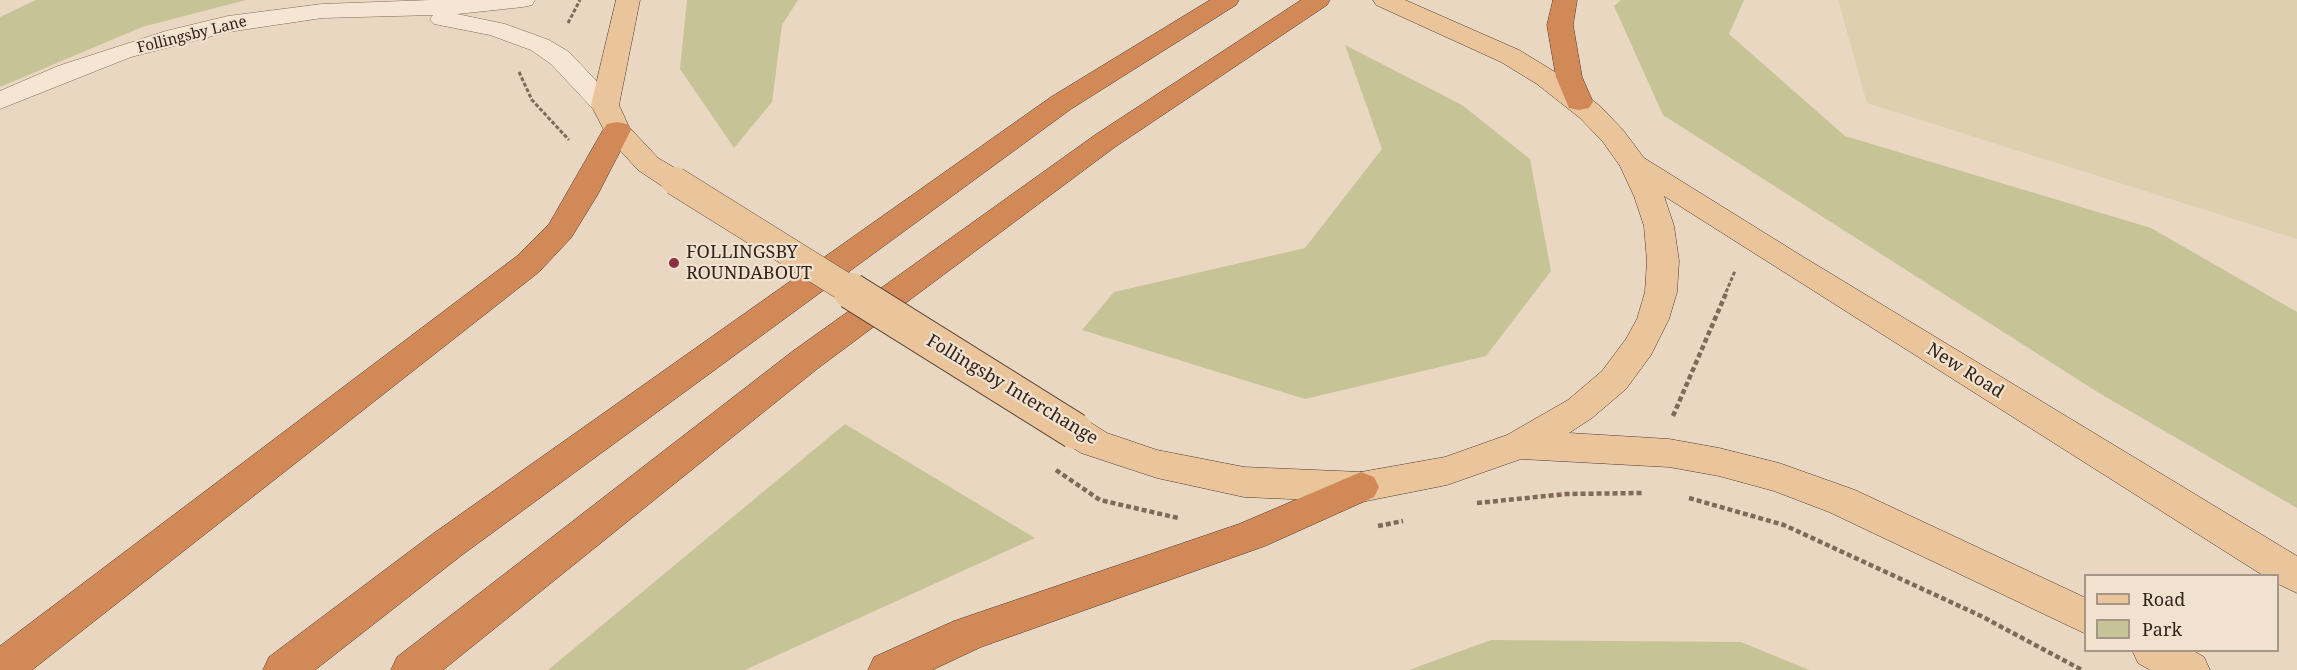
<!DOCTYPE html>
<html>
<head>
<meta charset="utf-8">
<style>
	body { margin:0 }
	#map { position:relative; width:2297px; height:670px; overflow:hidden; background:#e9d7c1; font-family:"Noto Serif",serif }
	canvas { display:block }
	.legend { position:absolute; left:2084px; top:574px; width:195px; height:78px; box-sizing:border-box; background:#f1e2d0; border:2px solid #a59688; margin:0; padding:8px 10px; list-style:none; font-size:18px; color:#32241d }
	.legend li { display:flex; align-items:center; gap:12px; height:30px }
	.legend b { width:30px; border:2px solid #a59688 }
</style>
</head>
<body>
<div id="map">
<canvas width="2297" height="670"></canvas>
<ul class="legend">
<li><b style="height:8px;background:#eac59b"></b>Road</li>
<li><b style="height:16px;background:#c6c496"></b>Park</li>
</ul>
</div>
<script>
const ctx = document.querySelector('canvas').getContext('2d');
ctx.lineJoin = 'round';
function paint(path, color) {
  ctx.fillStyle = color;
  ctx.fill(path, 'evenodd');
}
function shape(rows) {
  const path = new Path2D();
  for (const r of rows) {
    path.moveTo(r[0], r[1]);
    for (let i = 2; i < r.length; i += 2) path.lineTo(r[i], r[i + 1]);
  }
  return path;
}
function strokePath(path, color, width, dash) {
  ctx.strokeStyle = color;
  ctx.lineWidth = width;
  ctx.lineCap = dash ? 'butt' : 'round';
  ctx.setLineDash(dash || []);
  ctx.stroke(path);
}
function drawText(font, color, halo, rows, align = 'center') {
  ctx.font = font + ' "Noto Serif",serif';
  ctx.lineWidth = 4.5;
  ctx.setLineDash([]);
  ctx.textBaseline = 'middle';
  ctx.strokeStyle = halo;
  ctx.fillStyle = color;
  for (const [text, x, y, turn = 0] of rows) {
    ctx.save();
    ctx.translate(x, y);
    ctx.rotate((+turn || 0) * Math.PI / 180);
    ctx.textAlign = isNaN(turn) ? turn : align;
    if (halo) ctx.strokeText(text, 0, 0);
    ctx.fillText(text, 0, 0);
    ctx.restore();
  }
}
const farmland = shape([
	[1838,0,2297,0,2297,239,1867,103]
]);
const green = shape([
	[36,0,246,0,142,27,0,87,0,17],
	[687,0,798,0,782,25,772,102,734,148,680,69],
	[1621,0,1744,0,1729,34,1845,136,2151,228,2297,312,2297,508,2099,393,1663,115,1614,6],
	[1345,45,1462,105,1530,159,1551,271,1486,356,1305,399,1082,330,1114,292,1305,248,1382,149],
	[845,424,1035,538,745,670,548,670],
	[1491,640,1741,642,1809,670,1409,670]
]);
const pathFar1 = shape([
	[568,23,580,0],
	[519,72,532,100,569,140],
	[1726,292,1735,271]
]);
const path = shape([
	[1673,416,1727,291],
	[1056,470,1100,500,1178,518],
	[1689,498,1784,525,1981,616,2082,670],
	[1477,503,1566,494,1643,493],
	[1378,526,1403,521]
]);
const minor = shape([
	[431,0,535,0,532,5,523,7,457,14,505,24,549,40,569,52,619,105,615,111,605,113,595,111,551,64,531,50,490,35,434,24,430,19,433,15,322,18,228,32,131,57,0,109,0,91,58,66,166,31,228,16,322,4,431,0]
]);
const major = shape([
	[616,0,640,0,619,105,629,127,658,158,685,174,690,181,685,188,675,190,665,188,638,170,607,136,591,105,616,0],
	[1373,0,1405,0,1519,50,1555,72,1600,106,1623,130,1644,158,1805,258,2297,556,2297,593,2278,584,2278,576,2264,576,1664,196,1674,226,1679,261,1677,292,1669,319,1651,355,1626,389,1592,418,1569,433,1669,439,1719,448,1779,463,1855,490,2086,598,2086,634,1829,512,1774,491,1719,476,1669,467,1521,459,1447,485,1361,502,1244,497,1157,478,1081,453,1062,441,1057,431,1062,421,1075,417,1088,421,1107,433,1157,450,1244,467,1361,472,1445,457,1507,435,1568,400,1602,371,1626,339,1637,319,1645,292,1647,261,1644,226,1634,196,1620,166,1603,142,1580,118,1537,84,1501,62,1376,5,1373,0],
	[2132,650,2192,650,2204,657,2210,670,2150,670,2138,663,2132,650]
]);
const highway = shape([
	[1210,0,1239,0,1236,5,1071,109,462,555,315,670,263,670,269,657,434,533,1051,97,1210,0],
	[1301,0,1330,0,1327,5,1115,147,817,369,443,670,391,670,397,657,793,351,1095,135,1301,0],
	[1553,0,1577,0,1573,25,1582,77,1593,102,1589,108,1579,110,1569,108,1556,77,1547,25,1553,0],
	[617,122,627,124,631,130,598,194,571,238,539,272,32,670,0,670,0,646,517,256,549,224,603,130,607,124,617,122],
	[1361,472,1374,477,1379,487,1374,497,1265,546,981,647,932,670,868,670,874,657,954,621,1239,524,1361,472]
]);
const majorBridgeFar1 = shape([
	[675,181,853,292]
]);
const majorBridge = shape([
	[851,291,1075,431]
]);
const markers = [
	[674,263,6,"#8a303f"]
];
const farStreetnames = [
	["Follingsby Lane",192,35,-14]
];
const poiNames = [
	["FOLLINGSBY",686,253],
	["ROUNDABOUT",686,274]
];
const streetNames = [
	["New Road",1965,371,32],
	["Follingsby Interchange",1012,390,31]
];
paint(farmland, '#decfaf');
paint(green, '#c6c496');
strokePath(minor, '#81695a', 1);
strokePath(major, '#4f382e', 1);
strokePath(highway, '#4f382e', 1);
strokePath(pathFar1, '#81695a', 3, [4, 2]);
strokePath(path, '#81695a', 4.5, [5, 3]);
paint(minor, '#f5e5d3');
paint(major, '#eac59b');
paint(highway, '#d28958');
strokePath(majorBridgeFar1, '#4f382e', 29, []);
strokePath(majorBridge, '#4f382e', 38, []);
strokePath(majorBridgeFar1, '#eac59b', 28);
strokePath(majorBridge, '#eac59b', 36);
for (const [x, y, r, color] of markers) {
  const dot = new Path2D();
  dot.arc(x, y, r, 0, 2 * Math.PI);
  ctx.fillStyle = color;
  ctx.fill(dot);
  strokePath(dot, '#f1e2d0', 2);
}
drawText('15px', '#32241d', '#f1e2d0', farStreetnames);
drawText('18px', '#32241d', '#f1e2d0', poiNames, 'left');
drawText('18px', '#32241d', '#f1e2d0', streetNames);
</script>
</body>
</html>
